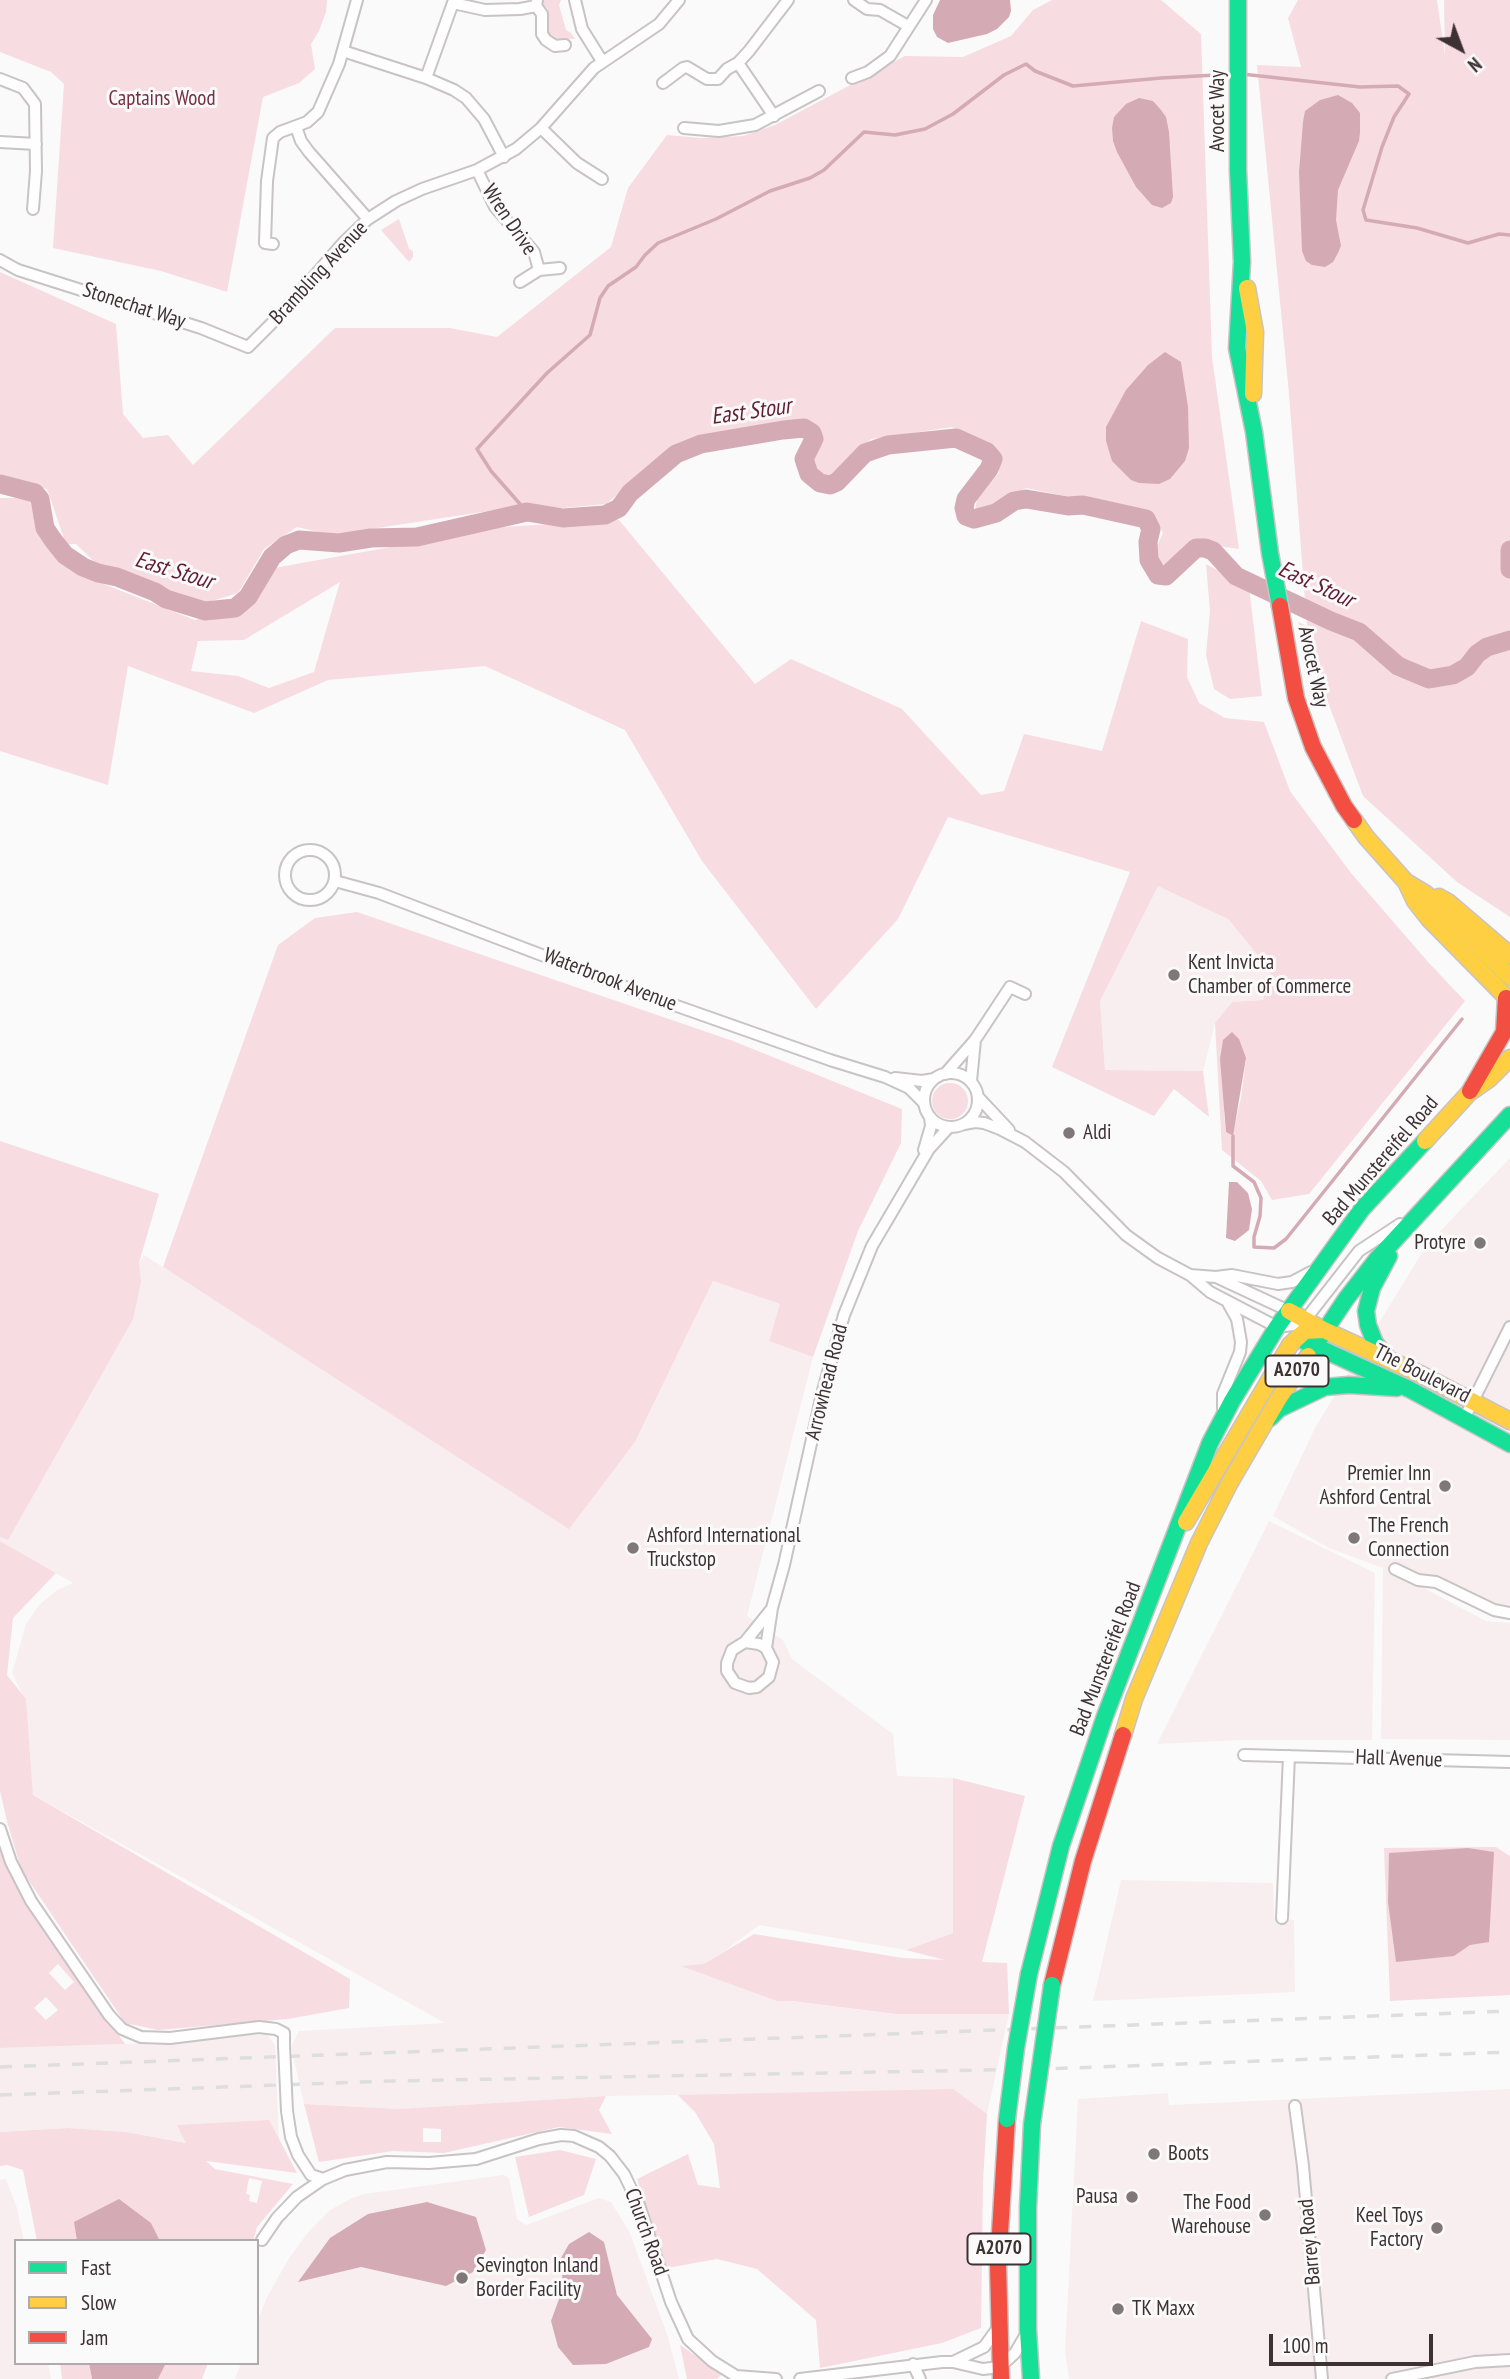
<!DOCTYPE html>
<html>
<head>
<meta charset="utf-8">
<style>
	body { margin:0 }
	#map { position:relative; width:1510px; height:2379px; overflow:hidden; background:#fafafa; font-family:"PT Sans Narrow",sans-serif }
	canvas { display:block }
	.legend { position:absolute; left:14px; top:2239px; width:245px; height:126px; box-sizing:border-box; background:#fafafa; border:2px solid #afaaab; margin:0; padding:9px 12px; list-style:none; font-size:21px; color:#3e3134 }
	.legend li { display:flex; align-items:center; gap:14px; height:35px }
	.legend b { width:35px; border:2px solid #afaaab }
	.north { position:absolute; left:1426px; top:14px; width:70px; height:70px; -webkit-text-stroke:5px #fafafa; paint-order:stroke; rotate:139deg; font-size:19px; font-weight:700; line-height:28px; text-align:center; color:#3e3134 }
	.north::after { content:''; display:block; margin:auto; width:24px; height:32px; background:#3e3134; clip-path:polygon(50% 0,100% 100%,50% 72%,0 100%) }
	.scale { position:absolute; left:1269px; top:2334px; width:164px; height:32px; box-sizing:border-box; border:4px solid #3e3134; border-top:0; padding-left:9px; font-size:21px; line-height:24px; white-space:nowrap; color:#3e3134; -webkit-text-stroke:5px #fafafa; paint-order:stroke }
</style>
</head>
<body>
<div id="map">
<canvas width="1510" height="2379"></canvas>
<ul class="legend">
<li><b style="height:9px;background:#16e098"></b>Fast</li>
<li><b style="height:9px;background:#ffcf43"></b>Slow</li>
<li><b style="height:9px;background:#f24e42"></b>Jam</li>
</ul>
<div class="north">N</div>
<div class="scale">100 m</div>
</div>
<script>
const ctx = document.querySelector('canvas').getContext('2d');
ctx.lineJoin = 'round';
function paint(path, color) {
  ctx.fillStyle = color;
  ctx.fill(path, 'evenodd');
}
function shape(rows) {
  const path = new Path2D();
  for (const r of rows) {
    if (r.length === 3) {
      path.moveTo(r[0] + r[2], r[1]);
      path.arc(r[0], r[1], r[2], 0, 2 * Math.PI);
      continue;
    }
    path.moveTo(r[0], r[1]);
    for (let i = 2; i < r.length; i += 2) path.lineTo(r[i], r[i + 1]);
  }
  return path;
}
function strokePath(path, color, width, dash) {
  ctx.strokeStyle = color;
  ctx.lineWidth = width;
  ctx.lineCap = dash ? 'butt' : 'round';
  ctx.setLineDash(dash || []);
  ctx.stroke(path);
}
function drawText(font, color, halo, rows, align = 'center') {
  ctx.font = font + ' "PT Sans Narrow",sans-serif';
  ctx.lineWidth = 6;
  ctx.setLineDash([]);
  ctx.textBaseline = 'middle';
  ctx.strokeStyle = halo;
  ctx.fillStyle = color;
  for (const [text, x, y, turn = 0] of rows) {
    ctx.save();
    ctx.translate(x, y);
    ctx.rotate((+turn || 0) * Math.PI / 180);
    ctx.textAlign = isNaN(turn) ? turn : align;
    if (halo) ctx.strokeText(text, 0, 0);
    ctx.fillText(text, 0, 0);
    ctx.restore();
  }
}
const built = shape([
	[1158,885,1228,919,1271,971,1263,1000,1232,1002,1215,1023,1203,1071,1105,1070,1100,1001],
	[1510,1158,1510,1606,1477,1601,1390,1570,1486,1621,1510,1623,1510,1740,1381,1739,1383,1568,1329,1548,1273,1516,1316,1426,1426,1246],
	[144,1255,569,1527,635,1442,713,1281,781,1304,769,1341,813,1357,747,1616,783,1640,792,1659,893,1734,897,1776,953,1778,953,1933,906,1950,759,1925,717,1957,792,2001,896,2014,1009,2014,987,2114,936,2126,695,2112,678,2095,606,2096,399,2109,304,2104,291,2047,299,2031,445,2023,33,1795,26,1702,12,1673,26,1624,39,1605,57,1590,73,1583,0,1541,0,1498],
	[1269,1521,1375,1573,1372,1740,1241,1740,1157,1744],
	[1121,1880,1273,1883,1274,1918,1294,1920,1295,1992,1093,2001],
	[267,2034,275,2045,279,2139,187,2143,126,2132,68,2128,0,2132,0,2048,125,2044],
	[1510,2089,1510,2379,1069,2379,1065,2351,1078,2099,1168,2093,1169,2105],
	[503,2175,509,2178,517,2219,526,2225,599,2198,611,2202,630,2233,668,2337,679,2379,235,2379,241,2363,257,2363,257,2322,267,2297,289,2258,310,2230,330,2210,352,2198,364,2194],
	[6,2179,17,2208,24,2241,16,2241,16,2363,48,2363,51,2379,0,2379,0,2180]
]);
const green = shape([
	[0,0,327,0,326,12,319,31,311,44,315,69,299,83,263,97,227,292,161,271,53,248,64,84,51,72,0,52],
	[544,0,561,0,559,5,566,30,571,33,575,39,549,39,546,34,549,30,548,9,541,2],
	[1052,0,1161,0,1201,34,1212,357,1239,549,1191,542,1160,570,1153,555,1163,533,1153,514,1026,488,1000,502,975,510,978,495,999,473,996,452,952,427,871,439,830,478,815,469,812,459,823,443,818,428,785,420,678,443,606,504,551,509,515,507,331,535,297,527,264,549,238,593,205,603,101,568,76,544,66,544,47,489,0,480,0,272,116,324,123,414,143,438,168,435,193,465,335,328,450,328,497,337,611,247,628,188,667,135,700,138,743,136,775,125,905,56,963,57,1011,36,1033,10],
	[1298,0,1437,0,1445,55,1444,0,1510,0,1510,917,1457,882,1363,796,1298,622,1307,626,1289,394,1257,65,1301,67,1288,18],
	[399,219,409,249,413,251,413,257,409,262,381,230],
	[0,498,28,498,58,559,91,579,195,620,251,605,274,568,502,527,619,520,755,684,791,659,902,709,981,795,1004,791,1024,734,1102,751,1141,621,1188,639,1187,677,1199,703,1225,718,1264,722,1290,791,1351,873,1429,963,1465,1001,1309,1194,1272,1200,1261,1181,1222,1150,1215,1023,1232,1002,1263,1000,1271,971,1228,919,1158,886,1100,1001,1105,1070,1203,1071,1209,1117,1174,1089,1154,1116,1052,1067,1130,872,948,817,898,919,816,1009,702,861,625,730,485,666,328,680,254,713,128,666,108,785,0,751],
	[340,582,314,672,269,688,238,676,191,671,198,641,244,640],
	[1246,1058,1241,1098,1232,1136,1226,1132,1224,1113],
	[1206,564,1249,587,1262,696,1230,699,1214,689,1206,655,1210,611],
	[357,912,733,1041,902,1109,901,1143,858,1231,813,1357,769,1341,780,1304,713,1281,635,1442,569,1529,163,1267,278,945,315,918],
	[950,1101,18],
	[0,1141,159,1194,139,1263,141,1282,133,1319,8,1540,0,1537],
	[0,1541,56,1573,13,1618,7,1675,26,1699,33,1795,350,1979,349,2008,288,2019,158,2030,125,2023,21,1869,7,1821,0,1791],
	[953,1778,1025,1796,982,1962,1007,1963,1009,2014,896,2014,792,2001,777,2001,681,1966,704,1964,754,1934,903,1958,945,1960,906,1950,953,1933],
	[0,1847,4,1861,48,1934,125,2044,0,2048],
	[58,1964,74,1982,65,1990,49,1973],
	[46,1997,58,2010,46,2020,34,2008],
	[1496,1847,1510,1856,1510,1995,1390,2001,1384,1848],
	[953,2089,987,2114,983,2181,981,2328,942,2343,820,2368,816,2320,757,2269,717,2259,667,2268,637,2179,688,2154,698,2185,720,2188,714,2144,695,2112,678,2095],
	[606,2096,599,2110,612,2134,559,2127,444,2153,393,2151,319,2162,304,2104,399,2109],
	[423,2128,441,2129,441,2142,423,2142],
	[269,2120,297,2173,206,2161,215,2169,293,2184,257,2227,253,2241,160,2241,151,2223,75,2222,77,2241,37,2241,23,2170,7,2165,0,2166,0,2132,68,2128,126,2132,186,2143,177,2125],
	[249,2178,262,2181,257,2203,249,2201,250,2195,246,2194],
	[560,2150,596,2159,584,2195,529,2217,515,2157],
	[680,2345,722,2374,717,2379,687,2379],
	[60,2363,89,2363,92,2379,62,2379],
	[166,2363,208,2363,202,2379,158,2379]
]);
const water = shape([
	[940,0,1010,0,1011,11,1009,17,997,29,987,34,948,43,937,37,933,29,933,15],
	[1338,95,1352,103,1360,113,1360,132,1359,141,1338,190,1336,220,1341,246,1338,253,1333,262,1325,267,1312,265,1306,261,1302,251,1299,172,1303,122,1305,111,1320,100],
	[1139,98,1153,101,1161,110,1166,117,1169,132,1173,197,1171,203,1162,208,1152,205,1136,187,1117,152,1113,141,1112,128,1114,117,1126,104],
	[1165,352,1181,362,1188,407,1189,448,1185,461,1170,479,1159,484,1139,483,1131,480,1112,461,1106,441,1106,427,1126,390,1148,365],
	[1232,1032,1239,1039,1246,1058,1233,1136,1226,1132,1220,1059,1223,1040],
	[1229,1182,1237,1182,1248,1193,1252,1209,1249,1230,1235,1241,1226,1238],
	[1468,1848,1494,1852,1489,1942,1470,1945,1454,1956,1396,1962,1388,1902,1389,1853],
	[119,2199,151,2223,160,2241,77,2241,74,2222],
	[427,2202,476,2217,486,2250,473,2272,446,2286,361,2267,298,2282,330,2238,368,2214],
	[589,2232,604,2242,617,2295,652,2339,649,2347,606,2364,573,2365,558,2347,551,2321,563,2288,561,2258,569,2244],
	[89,2363,166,2363,158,2379,92,2379]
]);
const stream = shape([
	[1242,74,1360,87,1398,86,1409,94,1394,117,1382,147,1363,210,1366,220,1417,228,1468,243,1499,234,1510,235],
	[527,512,491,471,477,449,547,373,590,335,600,298,608,286,636,267,645,255,658,243,716,219,770,191,810,178,824,170,864,132,895,135,925,129,953,114,1004,75,1026,64,1035,71,1073,86,1161,78,1235,74],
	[1233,1136,1233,1166,1254,1182,1261,1198,1260,1216,1254,1237,1254,1247,1274,1248,1286,1239,1462,1019]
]);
const river = shape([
	[0,484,35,493,40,499,45,528,53,540,65,555,83,567,98,573,117,577,155,592,166,599,205,611,235,608,248,597,272,557,286,545,299,540,339,543,371,538,417,537,527,512,563,518,605,515,619,508,630,493,676,454,701,444,783,430,804,428,812,433,814,439,804,459,809,474,820,483,830,485,837,482,865,453,888,445,956,438,987,452,993,459,989,469,966,499,964,508,966,516,974,519,996,513,1014,501,1026,499,1068,506,1083,505,1146,519,1151,529,1148,542,1149,560,1158,575,1166,576,1196,548,1205,548,1213,551,1236,576,1331,621,1359,632,1398,666,1429,679,1453,675,1467,667,1477,654,1487,647,1510,640],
	[1510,550,1510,569]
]);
const street = shape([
	[537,0,536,6,542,14,542,34,546,40,555,46,565,45],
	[575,0,582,29,602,61],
	[854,0,867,9,880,10,908,26],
	[453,3,485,10,520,9,536,6],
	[343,51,426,78,454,90,466,98,484,119,504,157],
	[738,63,774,116],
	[426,78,454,0],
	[852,78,868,72,890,56,926,0],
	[0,79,23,88,35,104,36,171,33,209],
	[663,83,683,68,687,67,707,79,718,79,727,69,738,63,749,51,788,0],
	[296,127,301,141,309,152,368,219],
	[541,128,577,163,602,179],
	[684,128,719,131,755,125,819,91],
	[0,142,36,144],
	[477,170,495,207,534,252,539,270],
	[273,244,265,243,267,181,273,138,280,132,307,122,318,112,339,64,357,0],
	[0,260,18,270,201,328,248,347,282,313,343,243,368,219,396,201,422,189,477,170,516,149,541,128,594,68,659,24,679,0],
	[520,282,539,270,560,268],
	[310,875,25],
	[335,881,379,893,657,999,830,1060,885,1077,909,1088,924,1103],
	[951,1100,27],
	[945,1074,975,1040,1010,987,1025,994],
	[895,1078,922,1081,934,1079],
	[971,1081,975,1040],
	[979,1098,1009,1130],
	[964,1124,975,1122,984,1123,1000,1129,1025,1142,1064,1172,1126,1235,1158,1258,1190,1275,1210,1292,1277,1327,1293,1325,1309,1315,1359,1251,1400,1224],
	[924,1150,931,1126,930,1117],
	[1190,1275,1216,1277,1289,1311],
	[1216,1277,1232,1275,1278,1284,1292,1282,1311,1272],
	[1223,1408,1223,1394,1240,1352,1241,1342,1237,1319,1227,1301],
	[1464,1419,1510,1327],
	[1395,1569,1418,1580,1436,1582,1494,1610,1510,1613],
	[745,1642,759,1644,766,1648,773,1662,769,1677,757,1687,749,1688,735,1683,727,1671,727,1663,732,1650,745,1642,770,1611],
	[766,1648,772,1608,784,1565,822,1394,844,1315,872,1246,929,1149,949,1127],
	[1244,1755,1510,1762],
	[0,1829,11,1862,31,1901,109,2015,122,2029,141,2037,170,2038,259,2027,276,2029,284,2033,284,2046],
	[1282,1918,1289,1756],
	[1295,2106,1303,2166,1322,2379],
	[287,2111,291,2137,298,2155,311,2175,323,2179],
	[262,2240,277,2218,297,2197,323,2179,345,2170,387,2162,429,2163,476,2159,539,2139,561,2135,574,2136,599,2147,610,2156,624,2174,639,2205,671,2302,688,2339,712,2361,736,2376,776,2379],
	[953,2362,984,2347,997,2329],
	[913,2364,920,2379],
	[800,2379,942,2362,953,2362,983,2369,1000,2367,1015,2353,1025,2336],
	[1392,2379,1475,2362,1510,2360]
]);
const fast = shape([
	[1238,0,1238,170,1242,262,1237,348,1254,432,1270,553,1280,606],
	[1304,1341,1409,1389,1510,1444],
	[1308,1356,1346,1299,1377,1259,1510,1115],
	[1386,1356,1375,1343,1368,1325,1366,1311,1372,1288,1389,1256],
	[1270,1418,1279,1409,1325,1387,1349,1385,1397,1388],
	[1029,1974,1061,1846,1105,1716,1210,1443,1232,1401,1277,1327,1362,1209,1425,1141],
	[1031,2379,1028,2330,1028,2207,1032,2124]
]);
const slow = shape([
	[1247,288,1255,332,1253,394],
	[1354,820,1366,837,1406,882,1415,901,1429,919,1510,1001],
	[1406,882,1426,894,1510,977],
	[1439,897,1448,902,1510,955],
	[1425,1141,1469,1093,1489,1079,1510,1058],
	[1289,1311,1324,1330,1422,1375,1510,1421],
	[1186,1522,1290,1345,1305,1331,1324,1330],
	[1123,1735,1134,1699,1199,1543,1229,1484,1279,1398,1308,1356]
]);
const jam = shape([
	[1280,606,1296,698,1313,747,1344,806,1354,820],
	[1470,1091,1504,1032,1506,998],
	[1052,1985,1083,1861,1123,1735],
	[1001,2379,998,2265,1007,2119]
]);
const rail = shape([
	[0,2067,1510,2011],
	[0,2095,391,2081,1043,2069,1510,2052]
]);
const streetBridge = shape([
	[284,2046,287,2111]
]);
const fastBridge = shape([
	[1007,2119,1016,2048,1029,1974],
	[1032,2124,1052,1985]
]);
const markers = [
	[1174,975,7,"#807779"],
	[1069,1133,7,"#807779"],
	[1480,1243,7,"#807779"],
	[1445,1486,7,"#807779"],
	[1354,1538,7,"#807779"],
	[633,1548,7,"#807779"],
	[1154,2154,7,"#807779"],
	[1132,2197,7,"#807779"],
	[1265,2215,7,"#807779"],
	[1437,2228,7,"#807779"],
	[462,2278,7,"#807779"],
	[1118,2309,7,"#807779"]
];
const shields = [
	[1297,1371,63],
	[999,2249,63]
];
const shieldNames = [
	["A2070",1297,1371],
	["A2070",999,2249]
];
const parkNames = [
	["Captains Wood",162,99]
];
const streetNames = [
	["Avocet Way",1218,111,-90],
	["Wren Drive",509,220,56],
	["Brambling Avenue",319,273,-47],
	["Stonechat Way",134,306,18],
	["Avocet Way",1313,667,78],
	["Waterbrook Avenue",610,980,21],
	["Bad Munstereifel Road",1381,1161,-49],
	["The Boulevard",1422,1374,27],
	["Arrowhead Road",827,1382,-76],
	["Bad Munstereifel Road",1106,1659,-69],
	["Hall Avenue",1399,1759,2],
	["Church Road",646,2232,70],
	["Barrey Road",1310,2242,-95]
];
const poiNames = [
	["Kent Invicta",1188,963],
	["Chamber of Commerce",1188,987],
	["Aldi",1083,1133],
	["Protyre",1466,1243,"right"],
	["Premier Inn",1431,1474,"right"],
	["Ashford Central",1431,1498,"right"],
	["The French",1368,1526],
	["Connection",1368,1550],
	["Ashford International",647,1536],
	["Truckstop",647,1560],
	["Boots",1168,2154],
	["Pausa",1118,2197,"right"],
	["The Food",1251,2203,"right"],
	["Warehouse",1251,2227,"right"],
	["Keel Toys",1423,2216,"right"],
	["Factory",1423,2240,"right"],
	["Sevington Inland",476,2266],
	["Border Facility",476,2290],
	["TK Maxx",1132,2309]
];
const waterNames = [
	["East Stour",751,412,-8],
	["East Stour",174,571,17],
	["East Stour",1316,585,25]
];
paint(built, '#f8eef0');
paint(green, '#f7dce2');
paint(water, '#d4abb5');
strokePath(stream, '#d4abb5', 3.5);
strokePath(river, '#d4abb5', 19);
strokePath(street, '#c8c3c4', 14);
strokePath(fast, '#c8c3c4', 19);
strokePath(slow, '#c8c3c4', 19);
strokePath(jam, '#c8c3c4', 19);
strokePath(street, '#fefefe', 10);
strokePath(fast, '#16e098', 16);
strokePath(slow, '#ffcf43', 16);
strokePath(jam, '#f24e42', 16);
strokePath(rail, '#dedede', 3.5, [12, 12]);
strokePath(streetBridge, '#c8c3c4', 14, []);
strokePath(fastBridge, '#c8c3c4', 19, []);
strokePath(streetBridge, '#fefefe', 10);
strokePath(fastBridge, '#16e098', 16);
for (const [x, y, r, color] of markers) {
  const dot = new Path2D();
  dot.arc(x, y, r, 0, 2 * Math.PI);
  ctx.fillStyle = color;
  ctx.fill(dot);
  strokePath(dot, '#fafafa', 2.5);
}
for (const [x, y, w] of shields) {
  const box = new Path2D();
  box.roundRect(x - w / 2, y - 15.5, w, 31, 5);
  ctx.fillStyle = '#fafafa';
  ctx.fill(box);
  strokePath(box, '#3e3134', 2);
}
drawText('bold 19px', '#3e3134', null, shieldNames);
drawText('21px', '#762f45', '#fafafa', parkNames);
drawText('21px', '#3e3134', '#fafafa', streetNames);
drawText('21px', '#3e3134', '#fafafa', poiNames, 'left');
drawText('italic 23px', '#621c34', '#fafafa', waterNames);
</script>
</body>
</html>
